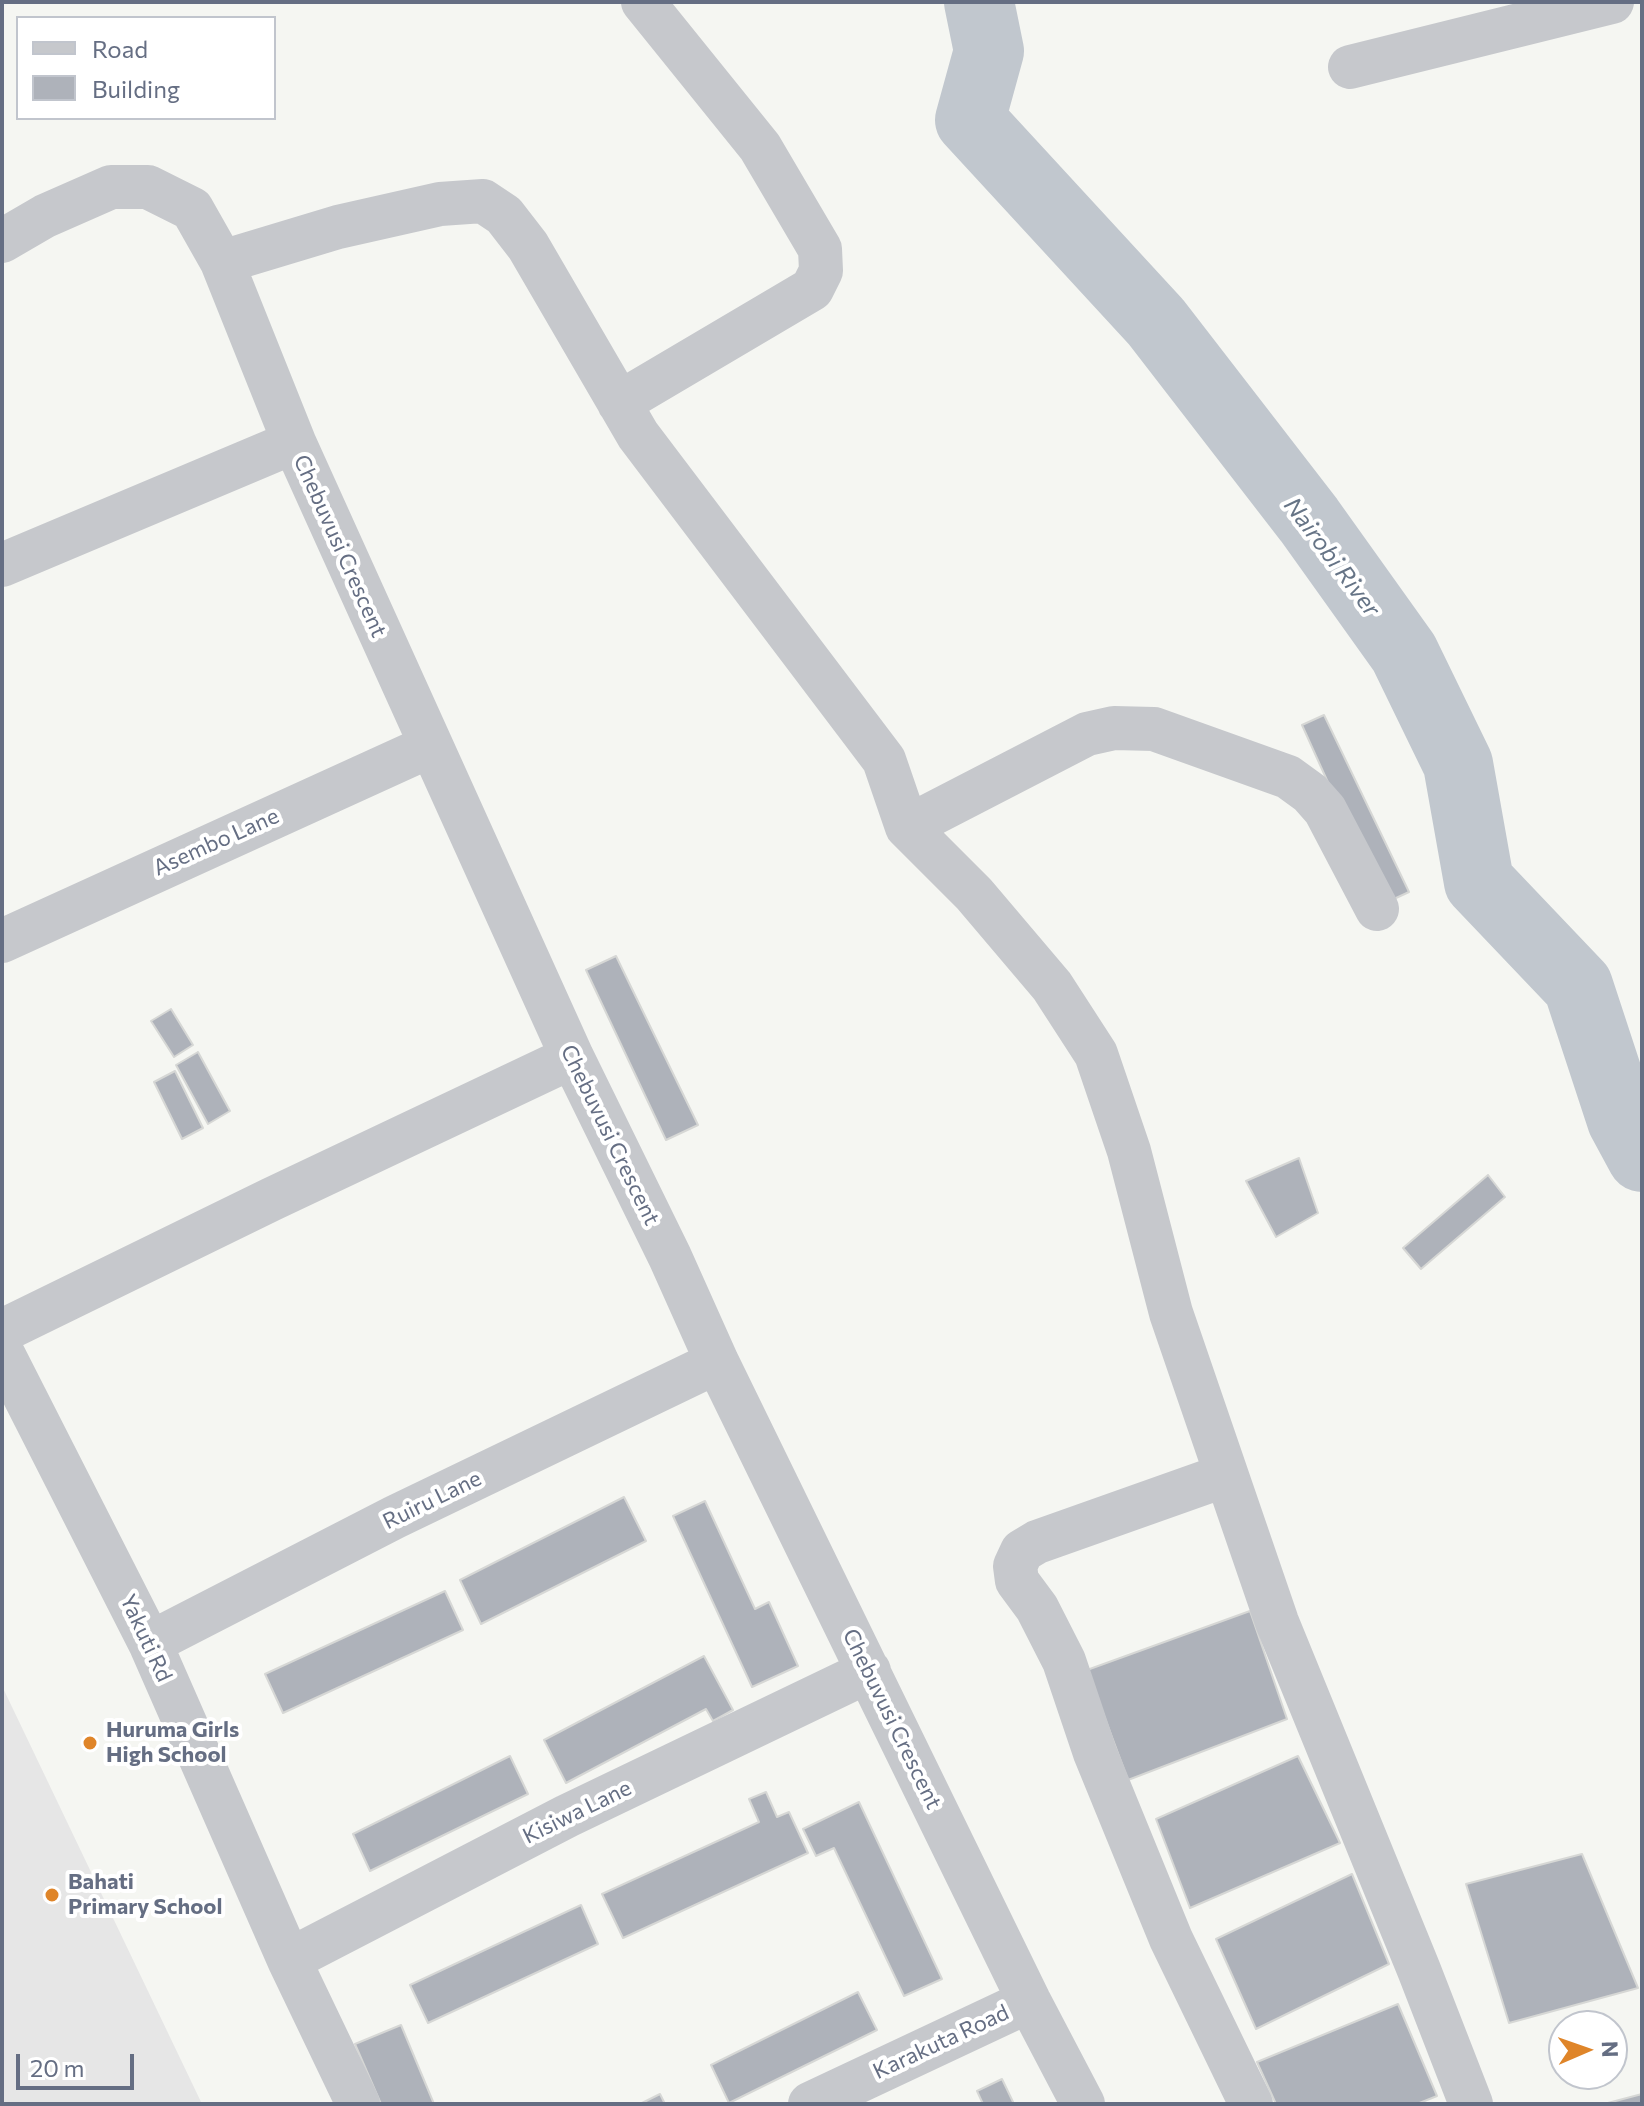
<!DOCTYPE html>
<html>
<head>
<meta charset="utf-8">
<style>
	body { margin:0 }
	#map { position:relative; width:1644px; height:2106px; overflow:hidden; background:#f5f6f2; font-family:Commissioner,sans-serif }
	canvas { display:block }
	.frame { position:absolute; inset:0; border:4px solid #656e83; pointer-events:none }
	.legend { position:absolute; left:16px; top:16px; width:260px; height:104px; box-sizing:border-box; background:#fff; border:2px solid #c1c5cd; margin:0; padding:10px 14px; list-style:none; font-size:24px; color:#656e83 }
	.legend li { display:flex; align-items:center; gap:16px; height:40px }
	.legend b { width:40px; border:2px solid #c1c5cd }
	.north { position:absolute; left:1548px; top:2010px; width:80px; height:80px; box-sizing:border-box; background:#fff; border:2px solid #c1c5cd; border-radius:50%; rotate:88deg; font-size:22px; font-weight:700; line-height:32px; text-align:center; color:#656e83 }
	.north::after { content:''; display:block; margin:auto; width:28px; height:36px; background:#df8529; clip-path:polygon(50% 0,100% 100%,50% 72%,0 100%) }
	.scale { position:absolute; left:16px; top:2054px; width:118px; height:36px; box-sizing:border-box; border:4px solid #656e83; border-top:0; padding-left:10px; font-size:24px; line-height:28px; white-space:nowrap; color:#656e83; -webkit-text-stroke:6px #fff; paint-order:stroke }
</style>
</head>
<body>
<div id="map">
<canvas width="1644" height="2106"></canvas>
<div class="frame"></div>
<ul class="legend">
<li><b style="height:10px;background:#c6c8cc"></b>Road</li>
<li><b style="height:22px;background:#aeb2ba"></b>Building</li>
</ul>
<div class="north">N</div>
<div class="scale">20 m</div>
</div>
<script>
const ctx = document.querySelector('canvas').getContext('2d');
ctx.lineJoin = 'round';
function paint(path, color) {
  ctx.fillStyle = color;
  ctx.fill(path, 'evenodd');
}
function shape(rows) {
  const path = new Path2D();
  for (const r of rows) {
    path.moveTo(r[0], r[1]);
    for (let i = 2; i < r.length; i += 2) path.lineTo(r[i], r[i + 1]);
  }
  return path;
}
function strokePath(path, color, width, dash) {
  ctx.strokeStyle = color;
  ctx.lineWidth = width;
  ctx.lineCap = dash ? 'butt' : 'round';
  ctx.setLineDash(dash || []);
  ctx.stroke(path);
}
function drawText(font, color, halo, rows, align = 'center') {
  ctx.font = font + ' Commissioner,sans-serif';
  ctx.lineWidth = 8;
  ctx.setLineDash([]);
  ctx.textBaseline = 'middle';
  ctx.strokeStyle = halo;
  ctx.fillStyle = color;
  for (const [text, x, y, turn = 0] of rows) {
    ctx.save();
    ctx.translate(x, y);
    ctx.rotate((+turn || 0) * Math.PI / 180);
    ctx.textAlign = isNaN(turn) ? turn : align;
    if (halo) ctx.strokeText(text, 0, 0);
    ctx.fillText(text, 0, 0);
    ctx.restore();
  }
}
const built = shape([
	[2,1686,202,2104,2,2104]
]);
const river = shape([
	[979,2,989,51,970,120,1156,322,1309,520,1404,653,1458,764,1479,882,1578,986,1622,1120,1642,1157]
]);
const building = shape([
	[1324,715,1409,892,1383,904,1302,725,1324,715],
	[616,956,698,1125,666,1140,586,970,616,956],
	[171,1009,193,1045,174,1057,151,1021,171,1009],
	[198,1052,230,1111,208,1124,176,1065,198,1052],
	[175,1071,203,1128,182,1139,154,1082,175,1071],
	[1299,1158,1318,1213,1276,1237,1246,1181,1299,1158],
	[1488,1175,1505,1197,1421,1269,1403,1248,1488,1175],
	[624,1497,646,1541,481,1624,460,1580,624,1497],
	[705,1501,755,1609,769,1602,798,1666,752,1687,673,1516,705,1501],
	[445,1591,463,1630,283,1713,265,1674,445,1591],
	[1250,1611,1287,1719,1128,1780,1087,1670,1250,1611],
	[704,1656,733,1710,713,1721,706,1709,566,1783,544,1740,704,1656],
	[510,1756,528,1794,370,1871,353,1834,510,1756],
	[1298,1756,1340,1843,1190,1908,1156,1819,1298,1756],
	[766,1792,777,1817,789,1812,808,1853,623,1938,602,1894,759,1822,749,1799,766,1792],
	[859,1802,942,1979,904,1996,834,1848,816,1856,803,1829,859,1802],
	[1582,1854,1638,1988,1509,2023,1466,1884,1582,1854],
	[1352,1874,1389,1964,1256,2029,1216,1939,1352,1874],
	[581,1905,598,1944,428,2023,410,1985,581,1905],
	[858,1992,877,2030,729,2103,711,2065,858,1992],
	[1398,2004,1437,2096,1417,2104,1276,2104,1257,2062,1398,2004],
	[401,2025,434,2104,381,2104,355,2044,401,2025],
	[1002,2079,1014,2104,983,2104,977,2091,1002,2079],
	[660,2094,665,2104,640,2104,660,2094],
	[1642,2094,1642,2104,1604,2104,1642,2094]
]);
const minor = shape([
	[1350,67,1612,2],
	[2,241,45,216,111,187,148,187,192,209,222,262,294,442],
	[222,262,338,227,440,204,483,201,504,215,528,246,638,435,884,760,907,827,974,894,1052,986,1096,1054,1129,1151,1171,1313,1277,1622,1419,1970,1471,2104],
	[619,403,812,289,821,271,820,249,760,147,643,2],
	[2,565,294,442,572,1057,670,1257,717,1362,1029,2001,1083,2104],
	[907,827,1087,734,1114,728,1154,729,1288,777,1310,793,1325,810,1377,909],
	[2,941,430,746],
	[2,1331,272,1199,572,1057],
	[2,1352,150,1643,289,1960,358,2104],
	[1226,1475,1037,1542,1022,1551,1015,1566,1017,1581,1037,1608,1064,1661,1095,1753,1171,1939,1251,2104],
	[150,1643,395,1517,717,1362],
	[289,1960,567,1816,869,1671],
	[810,2104,1029,2001]
]);
const markers = [
	[90,1743,8,"#df8529"],
	[52,1895,8,"#df8529"]
];
const streetNames = [
	["Chebuvusi Crescent",340,546,66],
	["Asembo Lane",216,842,-24],
	["Chebuvusi Crescent",610,1135,64],
	["Ruiru Lane",432,1500,-26],
	["Yakuti Rd",146,1638,65],
	["Chebuvusi Crescent",892,1719,64],
	["Kisiwa Lane",577,1812,-26],
	["Karakuta Road",941,2042,-25]
];
const poiNames = [
	["Huruma Girls",106,1730],
	["High School",106,1755],
	["Bahati",68,1882],
	["Primary School",68,1907]
];
const waterNames = [
	["Nairobi River",1332,557,53]
];
paint(built, '#e6e6e6');
strokePath(river, '#c1c7ce', 70);
paint(building, '#aeb2ba');
strokePath(building, '#d6d7d5', 2);
strokePath(minor, '#c6c8cc', 44);
for (const [x, y, r, color] of markers) {
  const dot = new Path2D();
  dot.arc(x, y, r, 0, 2 * Math.PI);
  ctx.fillStyle = color;
  ctx.fill(dot);
  strokePath(dot, '#fff', 3);
}
drawText('22px', '#656e83', '#fff', streetNames);
drawText('bold 22px', '#656e83', '#fff', poiNames, 'left');
drawText('italic 24px', '#667486', '#fff', waterNames);
</script>
</body>
</html>
